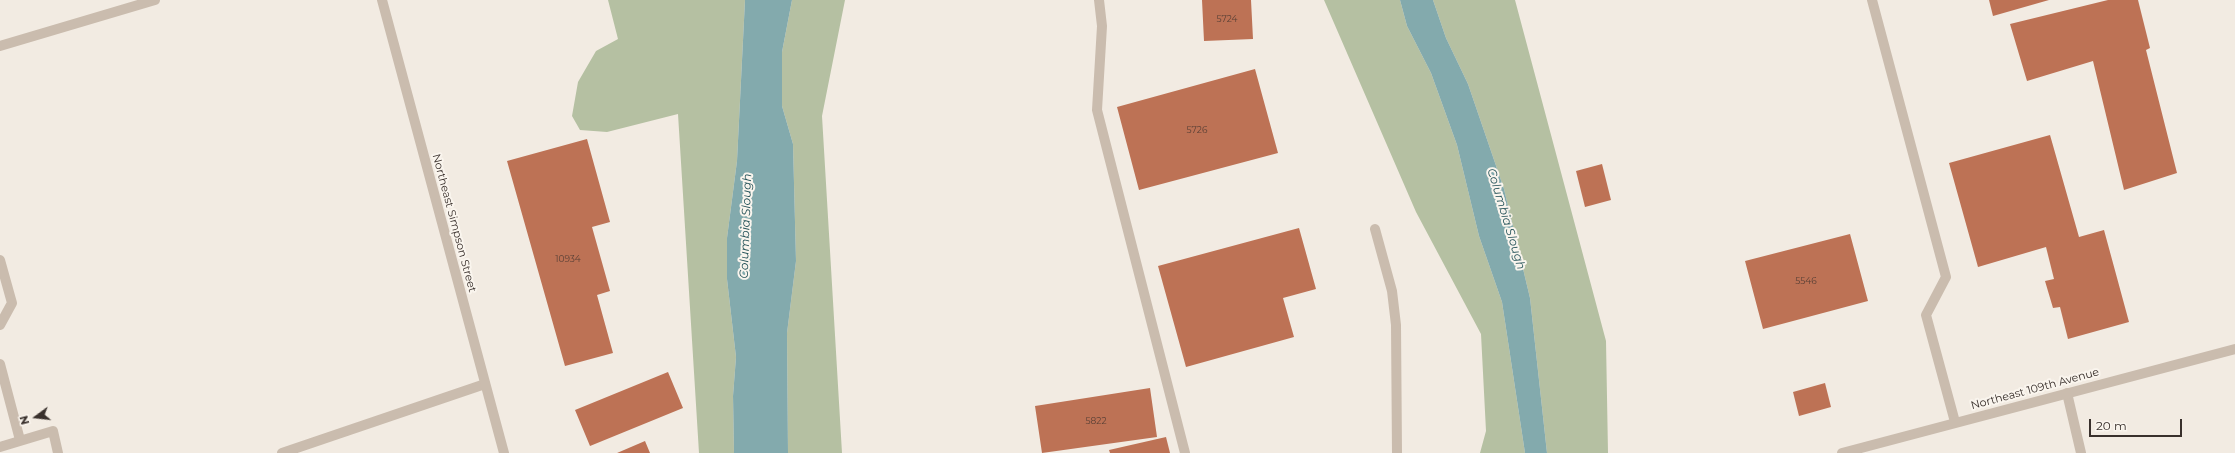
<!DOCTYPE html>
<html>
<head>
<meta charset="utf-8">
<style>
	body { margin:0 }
	#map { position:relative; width:2235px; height:453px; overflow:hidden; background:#f2ebe2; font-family:Montserrat,sans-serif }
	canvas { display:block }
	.north { position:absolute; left:16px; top:397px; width:40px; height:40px; -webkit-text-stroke:3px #faf5ee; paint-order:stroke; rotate:255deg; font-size:11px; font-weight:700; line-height:16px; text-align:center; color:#39302c }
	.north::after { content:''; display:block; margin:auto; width:14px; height:18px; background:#39302c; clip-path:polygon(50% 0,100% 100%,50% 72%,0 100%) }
	.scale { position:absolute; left:2089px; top:419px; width:93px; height:18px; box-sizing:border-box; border:2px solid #39302c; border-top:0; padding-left:5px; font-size:12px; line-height:14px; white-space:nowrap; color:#39302c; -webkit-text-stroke:3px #faf5ee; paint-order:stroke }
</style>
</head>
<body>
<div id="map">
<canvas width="2235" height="453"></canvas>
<div class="north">N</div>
<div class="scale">20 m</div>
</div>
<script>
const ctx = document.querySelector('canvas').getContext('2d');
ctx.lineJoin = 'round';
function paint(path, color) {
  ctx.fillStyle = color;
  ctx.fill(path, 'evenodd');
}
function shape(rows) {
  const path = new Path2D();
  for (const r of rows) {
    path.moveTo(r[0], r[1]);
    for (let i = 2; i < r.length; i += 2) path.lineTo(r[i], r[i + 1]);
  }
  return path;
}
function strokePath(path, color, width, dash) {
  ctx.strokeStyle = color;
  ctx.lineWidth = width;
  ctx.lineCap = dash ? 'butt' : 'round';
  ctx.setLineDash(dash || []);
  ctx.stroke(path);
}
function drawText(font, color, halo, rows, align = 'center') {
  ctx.font = font + ' Montserrat,sans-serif';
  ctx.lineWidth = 4;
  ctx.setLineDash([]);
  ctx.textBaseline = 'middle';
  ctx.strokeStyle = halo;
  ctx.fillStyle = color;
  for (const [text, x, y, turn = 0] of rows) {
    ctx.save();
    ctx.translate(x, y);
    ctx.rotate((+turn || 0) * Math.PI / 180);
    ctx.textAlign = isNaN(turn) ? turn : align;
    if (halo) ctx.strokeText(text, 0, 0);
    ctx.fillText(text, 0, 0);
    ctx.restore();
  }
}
const green = shape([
	[608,0,745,0,737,161,727,238,727,279,736,357,733,396,734,453,699,453,678,114,607,132,580,130,572,116,578,82,596,51,618,39],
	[792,0,845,0,822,116,842,453,788,453,787,333,796,261,793,144,782,106,782,52],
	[1324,0,1400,0,1407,26,1431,73,1457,145,1479,236,1502,302,1525,453,1480,453,1486,431,1481,334,1416,212],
	[1433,0,1515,0,1606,341,1608,453,1547,453,1530,298,1504,189,1468,84,1446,38]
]);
const water = shape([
	[745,0,792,0,782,52,782,106,793,144,796,261,787,333,788,453,734,453,733,396,736,357,727,279,727,238,737,161],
	[1400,0,1433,0,1446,38,1468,84,1504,189,1530,298,1547,453,1525,453,1502,302,1479,236,1457,145,1431,73,1407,26]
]);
const building = shape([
	[1202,0,1251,0,1253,39,1204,41],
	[1989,0,2049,0,1993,16],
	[2108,0,2138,0,2150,48,2146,50,2177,173,2124,190,2093,61,2027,81,2010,24],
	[1255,69,1278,153,1139,190,1117,107],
	[2050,135,2079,237,2104,230,2129,322,2068,339,2060,307,2053,308,2045,281,2054,279,2046,247,1978,267,1949,163],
	[587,139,610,222,592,227,610,291,597,295,613,353,565,366,507,161],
	[1602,164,1611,200,1585,207,1576,171],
	[1299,228,1316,289,1283,298,1294,337,1186,367,1158,266],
	[1850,234,1868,301,1763,329,1745,261],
	[668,372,683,408,590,446,575,410],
	[1825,383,1831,407,1799,416,1793,392],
	[1150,388,1157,437,1042,453,1035,406],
	[1166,437,1170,453,1110,453,1109,450],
	[645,441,650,453,617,453]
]);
const service = shape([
	[1099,0,1102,26,1097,110,1185,453],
	[1872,0,1946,277,1926,315,1955,422],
	[0,46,155,0],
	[1375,229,1392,291,1396,325,1397,453],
	[0,260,12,303,0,325],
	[0,364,20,440],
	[2067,393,2081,453],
	[0,447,53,431,58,453],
	[282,453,485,384]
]);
const minor = shape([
	[382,0,504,453],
	[1842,453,2235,349]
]);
const numberNames = [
	["5724",1227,19],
	["5726",1197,130],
	["10934",568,259],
	["5546",1806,281],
	["5822",1096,421]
];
const streetNames = [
	["Northeast Simpson Street",454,223,75],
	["Northeast 109th Avenue",2035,389,-15]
];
const waterNames = [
	["Columbia Slough",1506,219,73],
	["Columbia Slough",746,226,-88]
];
paint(green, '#b5c0a2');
paint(water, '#83aaad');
paint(building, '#bd7255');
strokePath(service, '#cabcae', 10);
strokePath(minor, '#cabcae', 10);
drawText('9px', '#5a4036', null, numberNames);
drawText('11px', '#39302c', '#faf5ee', streetNames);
drawText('italic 12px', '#245258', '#faf5ee', waterNames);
</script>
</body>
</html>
